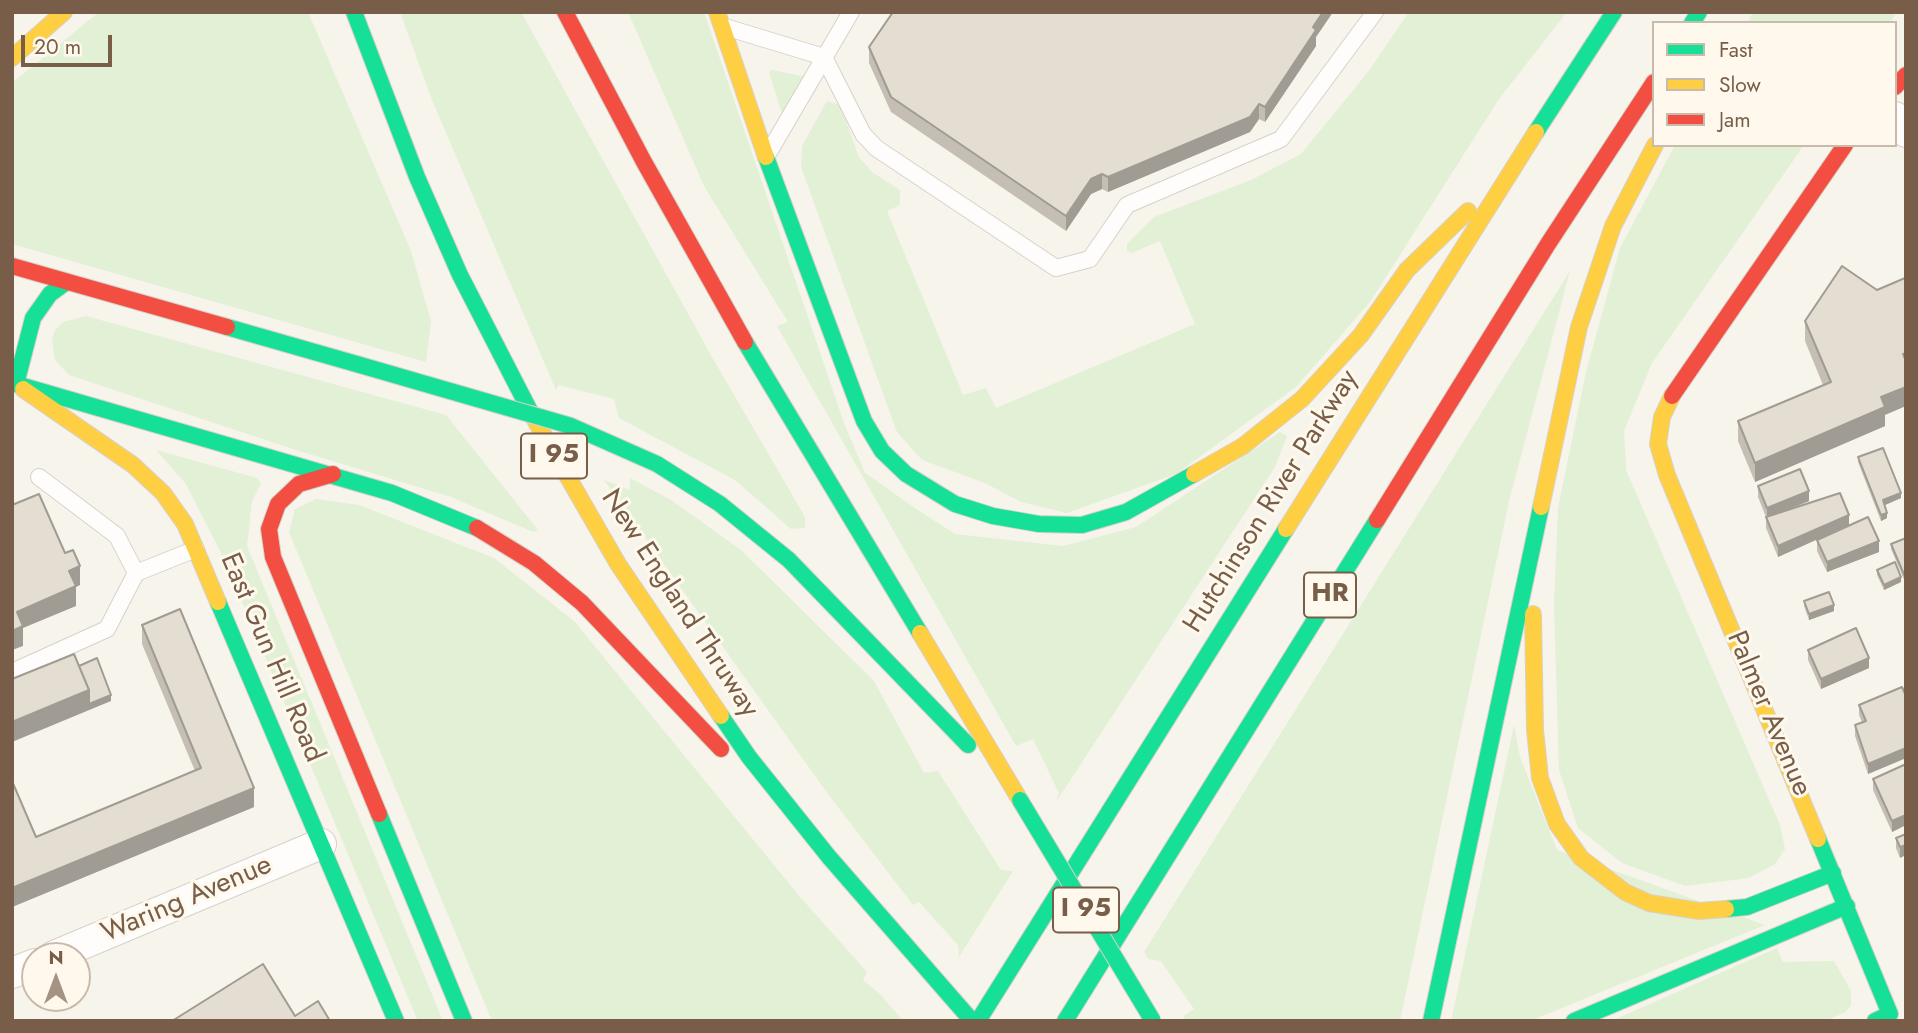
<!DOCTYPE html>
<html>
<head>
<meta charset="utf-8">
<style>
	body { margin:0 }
	#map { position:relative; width:1918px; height:1033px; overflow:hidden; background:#f7f4eb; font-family:Jost,sans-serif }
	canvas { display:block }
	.frame { position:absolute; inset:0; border:14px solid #785e49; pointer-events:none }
	.legend { position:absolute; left:1652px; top:21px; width:245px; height:126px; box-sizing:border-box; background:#fff9ed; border:2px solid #c9bbab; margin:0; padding:9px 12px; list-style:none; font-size:21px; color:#785e49 }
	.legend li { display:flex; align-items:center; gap:14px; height:35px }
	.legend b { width:35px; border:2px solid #c9bbab }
	.north { position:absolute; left:21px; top:942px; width:70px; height:70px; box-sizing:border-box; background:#fff9ed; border:2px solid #c9bbab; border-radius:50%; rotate:0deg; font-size:19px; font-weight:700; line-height:28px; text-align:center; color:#785e49 }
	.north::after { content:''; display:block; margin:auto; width:24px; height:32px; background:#a49282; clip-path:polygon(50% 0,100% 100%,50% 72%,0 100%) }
	.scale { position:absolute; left:21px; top:35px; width:91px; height:32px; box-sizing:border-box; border:4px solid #785e49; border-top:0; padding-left:9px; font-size:21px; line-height:24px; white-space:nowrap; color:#785e49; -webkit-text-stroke:5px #fff9ed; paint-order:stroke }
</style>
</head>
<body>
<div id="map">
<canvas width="1918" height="1033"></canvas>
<div class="frame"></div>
<ul class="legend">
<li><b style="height:9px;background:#16e098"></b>Fast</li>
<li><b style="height:9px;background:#ffcf43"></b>Slow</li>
<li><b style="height:9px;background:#f24e42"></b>Jam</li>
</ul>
<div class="north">N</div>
<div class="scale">20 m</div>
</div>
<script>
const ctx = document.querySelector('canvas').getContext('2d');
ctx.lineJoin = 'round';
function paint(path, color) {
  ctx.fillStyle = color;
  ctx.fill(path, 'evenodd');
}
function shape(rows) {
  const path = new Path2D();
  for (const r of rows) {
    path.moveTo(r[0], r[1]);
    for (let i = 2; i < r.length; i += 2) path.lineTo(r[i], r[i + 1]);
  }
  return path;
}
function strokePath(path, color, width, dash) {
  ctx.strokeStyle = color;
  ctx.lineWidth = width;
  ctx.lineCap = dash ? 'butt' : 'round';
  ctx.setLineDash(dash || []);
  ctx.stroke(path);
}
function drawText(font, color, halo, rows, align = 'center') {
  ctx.font = font + ' Jost,sans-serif';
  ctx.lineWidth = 6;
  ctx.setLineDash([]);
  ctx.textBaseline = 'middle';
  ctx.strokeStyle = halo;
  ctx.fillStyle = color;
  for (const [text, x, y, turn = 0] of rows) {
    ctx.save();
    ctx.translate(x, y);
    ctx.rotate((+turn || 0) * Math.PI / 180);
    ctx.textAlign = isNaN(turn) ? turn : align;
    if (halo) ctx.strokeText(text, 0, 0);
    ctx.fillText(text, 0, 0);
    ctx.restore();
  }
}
const green = shape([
	[99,12,308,12,411,251,431,321,426,362,12,244,12,83],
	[400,12,521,12,712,357,805,517,805,528,791,529,735,480,619,418,614,399,558,385,556,390,432,100],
	[628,12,704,12,844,423,865,473,915,508,955,534,1063,546,1136,527,1280,432,1287,436,1275,467,1056,802,1059,793,1033,739,1016,746,777,326,788,322,704,186],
	[1409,12,1567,12,1499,99,1370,302,1296,387,1176,474,1067,513,1021,502,985,483,922,460,897,432,801,167,802,146,827,101,840,105,859,157,872,172,900,190,900,205,887,211,963,395,986,388,996,408,1195,324,1160,241,1132,253,1127,251,1127,244,1154,217,1251,180,1301,154,1368,72],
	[1753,12,1897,12,1890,23,1747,23],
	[772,70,807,77,783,117,769,72],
	[1675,145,1804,145,1652,363,1624,431,1626,470,1780,825,1785,849,1775,864,1749,878,1685,886,1622,863,1578,828,1559,770,1554,605,1558,508,1586,372,1620,248],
	[1570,271,1509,501,1400,1021,1186,1021,1183,1016,1194,1009,1161,961,1148,959,1144,952],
	[86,316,446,415,538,530,533,532,451,497,296,450,69,375,55,360,52,340,55,330,63,322],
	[156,450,257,478,261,483,252,501,247,546,443,1021,418,1021,224,559,186,484],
	[630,478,671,500,741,550,874,681,924,773,938,771,1001,870,1013,871,959,957,958,945,919,902,913,905,825,790,604,480,630,490],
	[316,499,359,505,494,558,574,621,801,898,867,972,863,980,881,995,903,1021,492,1021,289,532,295,509],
	[1514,725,1520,757,1557,850,1765,925,1530,1021,1451,1021],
	[1777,948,1783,962,1834,961,1851,991,1851,1005,1846,1012,1825,1021,1611,1021]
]);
const lane = shape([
	[725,27,824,57,863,134,876,148,1056,268,1090,259,1127,205,1281,139,1375,12],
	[769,152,851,12],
	[39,477,117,536,136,573,196,549],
	[12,672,107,629,136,573]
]);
const street = shape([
	[1895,117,1906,132],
	[54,956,321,844],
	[12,973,35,964]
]);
const fast = shape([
	[354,12,417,177,460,275,531,413],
	[1692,23,1699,12],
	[1536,132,1614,12],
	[766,157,864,421,882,451,906,474,955,504,993,516,1039,524,1082,525,1126,512,1194,474],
	[65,283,50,294,33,318,16,384,392,493,477,528],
	[227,327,360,365],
	[745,342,920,633],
	[657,464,720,504,789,560,968,745],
	[218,602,396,1021],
	[721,716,749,757,829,857,972,1021],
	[379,814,464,1021],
	[1818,839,1890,1014,1875,1021],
	[1726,909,1747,907,1833,873],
	[978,1021,1286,529],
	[1065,1021,1377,520],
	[1431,1021,1541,507],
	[1574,1021,1847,906]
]);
const slow = shape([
	[717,12,766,157],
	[12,58,64,12],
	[23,389,133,465,163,493,185,524,218,602],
	[1672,396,1662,417,1658,444,1667,475,1818,839],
	[531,413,618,564,721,716],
	[1194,474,1243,446,1302,399,1361,335,1407,270,1468,211],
	[1541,507,1579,327,1613,226,1655,145],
	[1286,529,1536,132],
	[1533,614,1535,730,1540,778,1557,824,1581,858,1625,892,1649,903,1699,911,1726,909],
	[920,633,1020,800]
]);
const jam = shape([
	[565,12,644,162,745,342],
	[1895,87,1906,75],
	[12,266,227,327],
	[1672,396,1845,145],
	[333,474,299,484,278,504,269,529,273,557,379,814],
	[1377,520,1548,244,1654,82],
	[477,528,534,563,582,603,721,749]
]);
const fastBridge = shape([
	[360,365,571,426,657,464],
	[1020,800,1153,1021]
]);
const wall = shape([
	[893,12,1333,12,1316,37,1316,46,1265,122,1259,119,1250,132,1108,192,1102,189,1091,194,1066,231,891,112,869,63,869,47],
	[1805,321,1885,415,1885,426,1755,482,1738,441,1738,421,1823,385,1805,341],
	[1858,457,1901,498,1884,505,1887,518,1881,521,1858,462],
	[1758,486,1809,501,1784,511,1849,525,1778,557,1766,528,1766,517,1758,497],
	[1906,538,1906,584,1891,549,1891,544],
	[1817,540,1879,552,1827,572,1817,551],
	[1877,570,1901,582,1884,590,1877,575],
	[1804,601,1834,611,1809,620,1804,606],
	[142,625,254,807,12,907,12,781,36,837,195,771,142,644],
	[1808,650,1869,668,1821,689,1808,660],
	[1906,696,1906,758,1868,774,1855,736,1855,725,1862,722,1859,715,1859,705],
	[1906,764,1906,825,1892,832,1873,790,1873,779],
	[1906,834,1900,858,1896,848,1896,838]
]);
const shadedWall = shape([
	[1323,12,1333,12,1316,37,1316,46,1265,122,1265,107],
	[1259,104,1259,119,1250,132,1108,192,1108,177],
	[1102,174,1102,189,1091,194,1066,231,1066,216,1091,179],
	[1906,387,1906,406,1885,415,1885,426,1755,482,1755,463,1881,397],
	[1809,491,1809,501,1767,518,1767,508],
	[1901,493,1901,498,1883,506,1883,500],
	[1887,513,1887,518,1881,521,1881,515],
	[1849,515,1849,525,1778,557,1778,546],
	[1879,541,1879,552,1827,572,1827,562],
	[80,566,80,585,76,587,76,606,23,628,23,646,12,650,12,631,17,612,69,571],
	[1901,577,1901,582,1884,590,1884,585],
	[1834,605,1834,611,1809,620,1809,614],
	[1869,658,1869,668,1821,689,1821,679],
	[89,690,111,695,111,701,12,742,12,722],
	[1906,748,1906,758,1868,774,1868,764],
	[254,788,254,807,12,907,12,888],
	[1906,815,1906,825,1892,832,1892,821],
	[1906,845,1906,855,1900,858,1900,847]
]);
const building = shape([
	[893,12,1323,12,1313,27,1316,30,1265,107,1259,104,1250,117,1108,177,1102,174,1091,179,1066,216,891,97,869,47,893,12],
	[1842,266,1877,290,1905,278,1906,353,1903,354,1906,361,1906,387,1881,397,1885,407,1755,463,1738,421,1831,382,1805,321,1842,266],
	[1883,448,1901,493,1883,500,1887,513,1881,515,1858,457,1883,448],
	[1800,469,1809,491,1767,508,1758,486,1800,469],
	[1840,493,1849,515,1778,546,1766,517,1840,493],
	[39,494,65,553,73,550,80,566,69,571,76,586,17,612,23,626,12,631,12,505,39,494],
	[1868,517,1879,541,1827,562,1817,540,1868,517],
	[1906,538,1906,579,1891,544,1906,538],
	[1895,562,1901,577,1884,585,1877,570,1895,562],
	[1829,592,1834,605,1809,614,1804,601,1829,592],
	[180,609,254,788,12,888,12,781,36,837,201,768,142,625,180,609],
	[1856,628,1869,658,1821,679,1808,650,1856,628],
	[74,654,89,690,12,722,12,679,74,654],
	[97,658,111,695,89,704,89,690,79,666,97,658],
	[1902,687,1906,696,1906,748,1868,764,1855,725,1866,721,1859,705,1902,687],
	[1906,764,1906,815,1892,821,1873,779,1906,764],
	[1906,834,1906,845,1900,847,1896,838,1906,834],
	[263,964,295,1016,318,1001,330,1021,172,1021,263,964]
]);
const shields = [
	[554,456,66],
	[1330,595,52],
	[1086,910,66]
];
const shieldNames = [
	["I 95",554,456],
	["HR",1330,595],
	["I 95",1086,910]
];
const streetNames = [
	["Hutchinson River Parkway",1272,502,-58],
	["New England Thruway",679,604,57],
	["East Gun Hill Road",271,658,67],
	["Palmer Avenue",1768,714,67],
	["Waring Avenue",187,900,-23]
];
paint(green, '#e2f0d5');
strokePath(lane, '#d7d1c9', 18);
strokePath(street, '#d7d1c9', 32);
strokePath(fast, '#d8d1c9', 18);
strokePath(slow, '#d8d1c9', 18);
strokePath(jam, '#d8d1c9', 18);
strokePath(lane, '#fefdfc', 16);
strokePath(street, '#fefdfc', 30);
strokePath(fast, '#16e098', 16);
strokePath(slow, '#ffcf43', 16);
strokePath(jam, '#f24e42', 16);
strokePath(fastBridge, '#d9d1c9', 18, []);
strokePath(fastBridge, '#16e098', 16);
paint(wall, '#c4beb5');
paint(shadedWall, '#a09b93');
paint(building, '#e4ddd2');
strokePath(building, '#a09b93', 2);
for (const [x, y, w] of shields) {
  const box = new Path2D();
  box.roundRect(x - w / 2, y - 22.5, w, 45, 5);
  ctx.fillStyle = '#fff9ed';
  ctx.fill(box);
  strokePath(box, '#785e49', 2);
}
drawText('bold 26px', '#785e49', null, shieldNames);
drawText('28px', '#785e49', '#fff9ed', streetNames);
</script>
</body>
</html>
